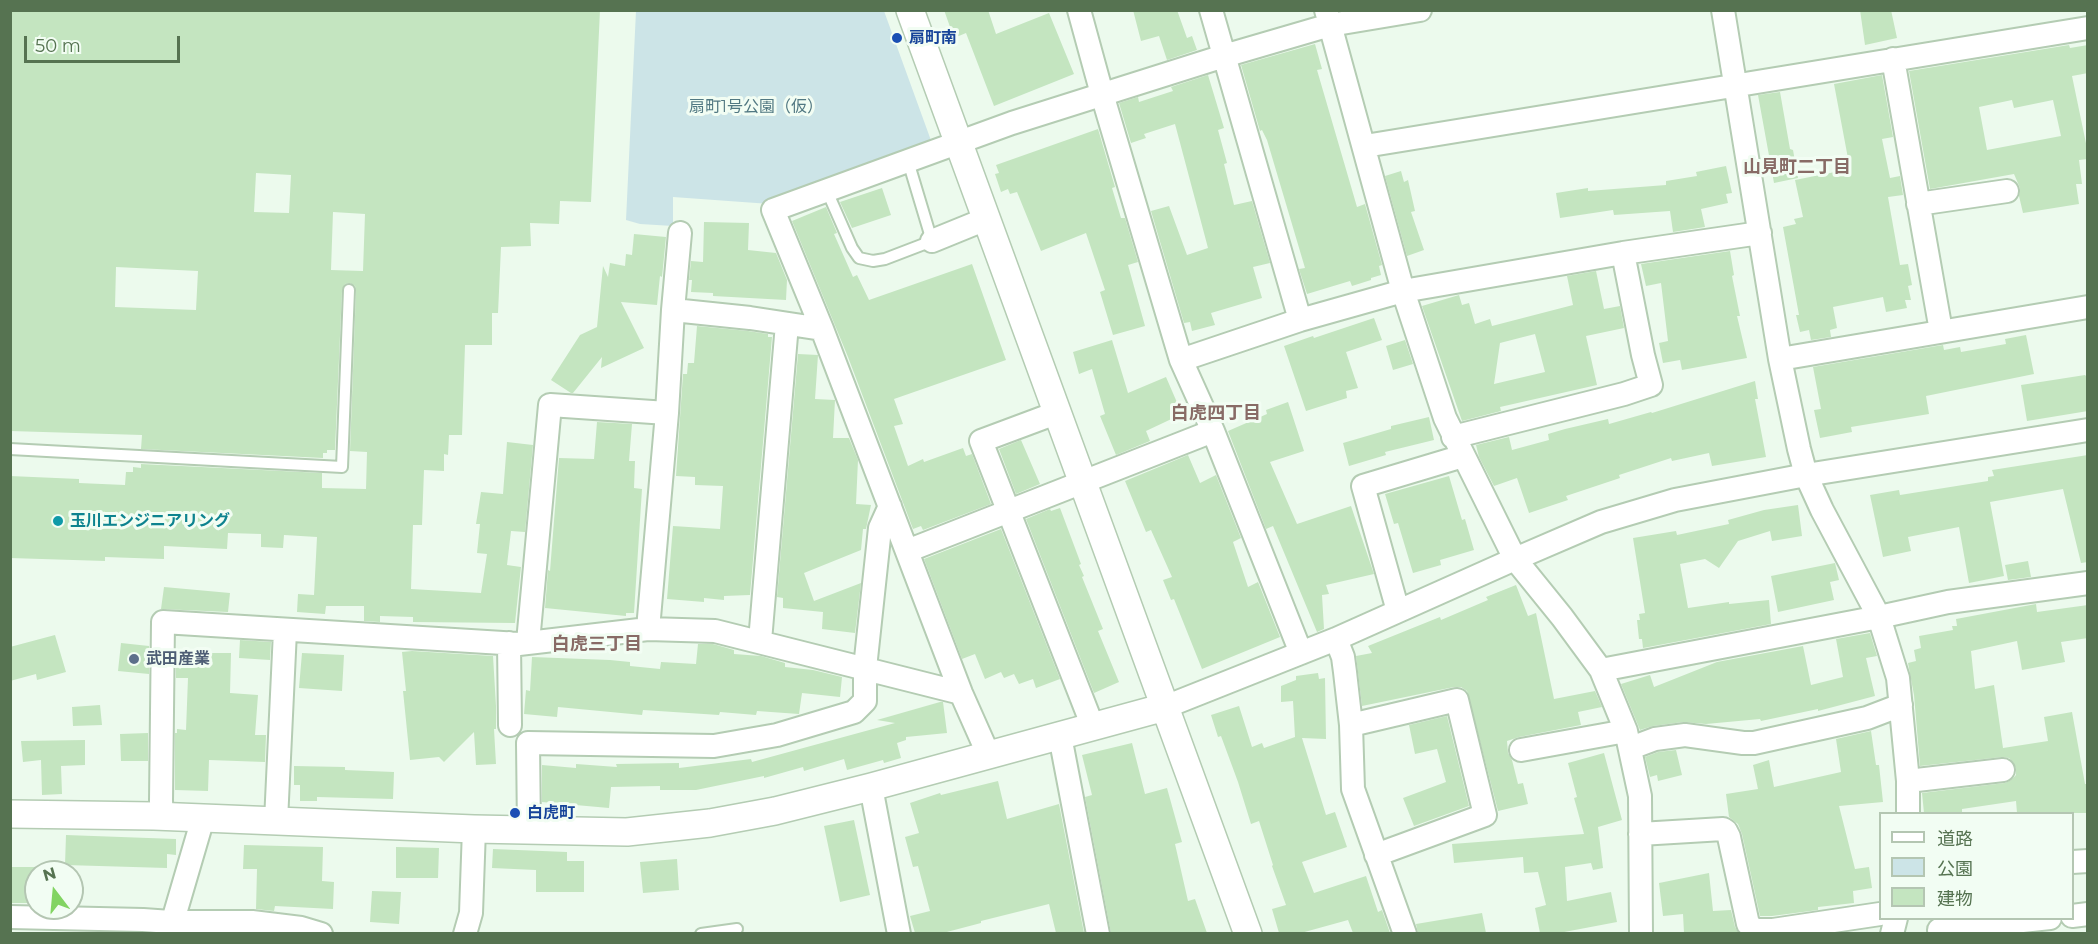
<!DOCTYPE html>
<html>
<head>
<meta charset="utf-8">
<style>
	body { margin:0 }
	#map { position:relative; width:2098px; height:944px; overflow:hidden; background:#ecfaed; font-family:Montserrat,"Noto Sans JP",sans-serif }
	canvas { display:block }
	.frame { position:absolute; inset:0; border:12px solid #567351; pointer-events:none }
	.legend { position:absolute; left:1879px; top:812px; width:195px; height:108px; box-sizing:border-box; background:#f2fdf3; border:2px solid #b4c6b2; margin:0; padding:8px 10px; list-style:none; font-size:18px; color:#567351 }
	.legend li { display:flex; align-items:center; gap:12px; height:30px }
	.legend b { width:30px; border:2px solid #b4c6b2 }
	.north { position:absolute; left:24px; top:860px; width:60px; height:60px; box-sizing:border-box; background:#f2fdf3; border:2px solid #b4c6b2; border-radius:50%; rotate:344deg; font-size:16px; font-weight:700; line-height:24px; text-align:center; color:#567351 }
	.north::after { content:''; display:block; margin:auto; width:21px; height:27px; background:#82d462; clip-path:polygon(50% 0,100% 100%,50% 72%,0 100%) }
	.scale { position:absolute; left:24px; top:36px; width:156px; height:27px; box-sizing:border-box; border:3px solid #567351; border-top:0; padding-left:8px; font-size:18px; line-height:21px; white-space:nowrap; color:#567351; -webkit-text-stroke:4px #f2fdf3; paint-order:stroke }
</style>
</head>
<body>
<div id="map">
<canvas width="2098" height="944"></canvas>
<div class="frame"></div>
<ul class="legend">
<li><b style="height:8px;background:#fff"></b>道路</li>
<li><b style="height:16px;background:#cce4e7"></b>公園</li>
<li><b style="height:16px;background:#c4e5c0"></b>建物</li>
</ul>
<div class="north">N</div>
<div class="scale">50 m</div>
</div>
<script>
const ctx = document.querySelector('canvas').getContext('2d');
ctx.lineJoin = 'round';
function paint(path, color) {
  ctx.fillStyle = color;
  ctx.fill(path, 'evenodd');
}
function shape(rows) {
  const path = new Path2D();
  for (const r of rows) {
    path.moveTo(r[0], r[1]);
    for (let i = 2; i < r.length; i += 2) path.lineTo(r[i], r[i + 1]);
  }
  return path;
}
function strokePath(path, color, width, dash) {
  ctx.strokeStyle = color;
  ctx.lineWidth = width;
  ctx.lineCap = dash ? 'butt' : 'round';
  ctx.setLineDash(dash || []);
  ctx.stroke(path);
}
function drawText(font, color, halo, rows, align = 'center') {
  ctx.font = font + ' Montserrat,"Noto Sans JP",sans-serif';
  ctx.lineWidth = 6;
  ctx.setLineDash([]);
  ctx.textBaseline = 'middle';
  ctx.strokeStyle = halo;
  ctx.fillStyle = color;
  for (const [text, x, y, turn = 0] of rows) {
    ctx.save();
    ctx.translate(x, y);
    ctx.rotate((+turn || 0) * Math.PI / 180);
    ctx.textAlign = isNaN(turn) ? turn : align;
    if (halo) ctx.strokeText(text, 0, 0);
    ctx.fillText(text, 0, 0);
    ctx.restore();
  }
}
const green = shape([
	[636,11,884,11,933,146,770,204,673,197,673,226,640,224,626,220]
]);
const building = shape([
	[10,10,600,10,591,202,560,201,559,224,530,223,531,246,501,247,498,313,492,313,492,345,465,345,462,435,449,435,448,455,444,454,444,471,424,470,422,525,413,525,411,589,481,593,487,554,477,553,480,524,476,524,481,492,503,494,507,442,533,445,525,532,511,531,507,565,521,567,515,623,413,622,413,617,380,616,380,622,364,621,364,606,326,606,325,614,297,612,298,594,314,595,317,537,284,535,283,548,261,547,261,534,228,533,227,549,164,546,164,559,105,557,105,561,10,558,10,476,79,479,79,483,125,485,126,472,133,472,133,467,141,468,141,464,322,473,322,488,366,489,367,452,350,451,356,290,355,286,350,283,345,284,342,290,335,450,327,450,327,453,323,453,323,458,141,449,142,435,10,431],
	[256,173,291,175,289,213,254,212],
	[333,212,365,214,363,271,331,270],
	[116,267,198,271,196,310,115,307],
	[944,10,988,10,996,34,1049,13,1074,74,994,106,966,33,954,38],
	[1133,10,1177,10,1187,38,1192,36,1197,50,1167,60,1159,36,1141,41],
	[1860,10,1891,10,1897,38,1865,45],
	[1315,44,1322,69,1317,70,1357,207,1365,204,1382,265,1379,266,1381,275,1371,278,1371,280,1352,286,1350,281,1307,294,1299,269,1305,268,1267,140,1262,130,1260,131,1241,65],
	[2069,45,2070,48,2088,45,2088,73,2072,76,2088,153,2088,159,2079,160,2082,184,2076,184,2079,204,2023,213,2019,196,2020,188,2014,174,1930,189,1909,71],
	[2012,100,2014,108,2053,100,2061,136,1987,150,1979,107],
	[1208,75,1224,128,1218,130,1227,163,1224,164,1234,205,1252,201,1270,263,1253,267,1262,298,1211,313,1215,325,1192,331,1190,322,1184,323,1151,211,1169,206,1187,255,1208,248,1175,124,1144,134,1146,138,1131,143,1119,103,1138,97,1139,102,1173,91,1171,87],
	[1882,75,1893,137,1882,139,1890,178,1900,176,1903,195,1888,197,1900,265,1908,264,1912,285,1908,286,1911,300,1905,300,1907,308,1886,312,1883,297,1833,307,1837,328,1830,330,1831,337,1811,340,1809,330,1800,332,1796,315,1799,315,1783,227,1796,224,1794,219,1803,217,1795,180,1850,169,1834,84],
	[1780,92,1790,149,1793,150,1798,178,1774,183,1758,95],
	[1098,129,1115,187,1112,188,1121,218,1125,218,1138,262,1128,265,1145,326,1113,335,1100,292,1105,290,1086,233,1041,251,1017,192,1010,194,1008,189,1001,192,995,174,999,173,996,165],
	[1726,166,1732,193,1726,194,1728,203,1701,209,1705,227,1673,232,1670,211,1614,215,1613,210,1560,218,1556,193,1588,188,1588,191,1666,185,1666,181,1697,176,1696,172],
	[1401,171,1404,182,1408,180,1415,211,1411,212,1424,250,1407,256,1385,176],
	[882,188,891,215,852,228,840,202],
	[826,207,837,233,834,234,853,277,857,275,869,300,972,264,1006,360,894,399,903,424,894,426,908,466,923,459,924,462,963,448,966,456,972,454,991,504,923,530,921,526,913,529,848,357,792,221],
	[704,222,749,223,748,250,776,253,787,280,786,300,713,296,713,293,691,292,692,280,689,280,691,261,703,262],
	[634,234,666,237,662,277,660,276,657,305,621,302,644,348,601,368,602,357,573,393,571,393,551,380,580,335,597,327,603,266,608,277,610,263,625,266,626,254,632,255],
	[1730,251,1734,275,1732,276,1740,316,1737,316,1747,358,1682,370,1680,360,1663,363,1659,343,1668,341,1661,283,1646,286,1641,264],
	[1596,271,1604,309,1620,306,1624,328,1586,336,1597,385,1500,407,1501,411,1462,421,1422,306,1459,295,1462,305,1469,303,1475,324,1490,319,1492,326,1573,305,1567,276],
	[1535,334,1545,372,1494,384,1500,343],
	[1374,318,1382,340,1346,352,1358,388,1346,391,1347,398,1306,411,1284,346,1313,336,1314,338],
	[697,326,748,331,768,334,768,337,772,337,750,595,724,596,724,600,704,598,704,602,667,599,673,526,720,529,723,486,695,485,695,477,676,476,683,374,687,374,688,363,694,363],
	[2026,335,2034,374,1926,396,1929,414,1851,427,1852,432,1820,438,1814,410,1821,409,1813,367,1943,345,1944,350,1960,347,1961,352,2006,344,2005,339],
	[1112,340,1128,393,1166,377,1182,414,1146,431,1150,441,1116,455,1100,416,1105,414,1092,369,1079,374,1073,352],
	[1405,340,1413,364,1393,370,1386,346],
	[798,354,818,355,815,399,835,400,833,438,849,438,858,460,856,504,871,505,866,529,863,529,861,550,804,573,814,601,861,583,855,633,822,629,823,612,783,608,783,598,777,597],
	[2085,375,2088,378,2088,411,2027,421,2021,385],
	[1755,381,1758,399,1755,399,1766,457,1712,466,1709,453,1672,461,1671,458,1619,475,1620,478,1566,496,1568,500,1529,513,1517,478,1494,486,1479,457,1476,445,1509,437,1512,450,1549,440,1548,434,1565,429,1608,419,1609,424,1651,412,1652,413],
	[1288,402,1304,451,1270,462,1297,524,1351,506,1374,574,1326,585,1329,594,1322,595,1324,629,1317,632,1273,526,1266,529,1228,431,1267,414,1266,410],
	[1429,417,1434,440,1385,452,1386,455,1349,466,1343,443,1391,429,1391,426],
	[597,422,632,424,629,461,635,461,634,488,642,489,634,613,626,613,626,616,545,608,548,570,550,571,559,458,594,459],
	[1021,440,1040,484,1016,494,999,449],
	[1188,455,1200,483,1216,475,1241,538,1233,542,1248,587,1258,582,1280,637,1202,669,1174,599,1171,600,1163,580,1172,577,1151,530,1146,532,1125,481],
	[2088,455,2088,562,2081,563,2063,489,1990,502,2004,576,1969,583,1959,527,1908,537,1911,551,1883,557,1870,495,1899,490,1900,495,1988,481,1988,477,1994,476,1992,470],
	[1449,476,1462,520,1465,519,1474,550,1440,560,1441,565,1413,573,1398,523,1394,524,1385,494],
	[1798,505,1802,536,1772,541,1770,531,1738,541,1719,568,1705,559,1680,564,1688,608,1729,602,1729,604,1769,600,1771,624,1643,648,1642,639,1639,639,1637,620,1640,620,1639,614,1645,613,1633,538,1676,531,1677,535,1729,524,1728,520,1764,510],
	[1060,508,1081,564,1079,565,1084,576,1082,577,1103,629,1098,631,1119,682,1094,693,1026,519,1050,509,1051,511],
	[1001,529,1060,679,1036,688,1033,679,1019,684,1014,674,1004,678,1001,672,985,679,975,654,962,659,924,559],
	[2028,561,2031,577,2008,580,2005,565],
	[1835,563,1839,580,1830,582,1834,600,1778,612,1771,576],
	[1516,585,1528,616,1536,613,1554,699,1595,691,1602,707,1578,712,1581,725,1519,737,1507,741,1508,753,1512,760,1518,784,1523,783,1528,804,1498,811,1467,691,1461,687,1454,687,1362,706,1356,656,1372,653,1368,646,1440,617,1441,620,1488,600,1486,597],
	[164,587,230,593,228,612,161,609],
	[2036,604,2037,612,2088,605,2088,638,2061,642,2065,662,2022,670,2017,641,1971,651,1975,689,1994,685,2003,748,2048,741,2044,717,2072,712,2085,784,2088,784,2088,813,2017,813,2016,801,1962,809,1962,812,1952,813,1924,813,1922,793,2005,783,2011,780,2016,775,2016,769,2013,762,2009,758,2002,757,1920,766,1914,695,1908,663,1916,661,1914,650,1921,648,1919,636,1953,630,1952,626,1957,626,1956,619],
	[1870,633,1877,656,1866,658,1875,696,1818,711,1818,709,1761,721,1760,719,1706,724,1683,722,1653,726,1640,730,1621,684,1650,675,1654,687,1717,662,1803,646,1811,685,1843,677,1836,639],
	[55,635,66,672,37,680,36,674,10,681,10,647],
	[240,640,271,642,270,660,239,658],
	[121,643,149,646,149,674,118,671],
	[698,644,713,644,734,650,734,654,761,656,785,663,785,667,813,670,842,677,840,697,802,693,799,714,757,711,756,715,720,712,719,715,643,710,642,715,558,707,557,717,524,714,526,690,530,691,532,657,610,660,630,662,630,666,660,669,661,662,696,664],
	[176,649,199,649,199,653,231,653,230,693,258,695,255,735,266,735,265,762,209,760,208,791,175,790,175,733,177,733,177,729,186,730,188,678,176,678],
	[412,651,493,656,496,706,496,729,494,729,496,764,476,765,474,732,444,762,439,757,410,760,403,691,406,691,402,652],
	[302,653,344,655,342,691,299,688],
	[1318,673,1319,679,1325,678,1326,739,1302,738,1326,815,1335,812,1347,847,1302,862,1314,893,1366,876,1378,912,1382,910,1390,933,1353,933,1348,920,1301,933,1279,933,1272,909,1286,905,1272,866,1273,865,1259,821,1251,824,1238,782,1221,736,1218,737,1211,715,1239,706,1252,747,1262,743,1264,748,1295,737,1293,701,1281,702,1281,686,1296,680,1296,676],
	[940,702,943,702,947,733,906,737,906,740,897,743,901,758,884,763,883,760,847,770,844,759,804,771,803,767,764,778,764,776,696,790,660,790,660,786,611,787,609,808,542,802,542,765,576,768,576,764,617,767,616,764,679,763,679,768,751,759,752,762,895,723,877,720],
	[100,705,102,725,73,726,72,707],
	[1447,716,1469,806,1414,826,1403,798,1446,782,1437,749,1415,754,1409,725],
	[1871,731,1876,765,1879,765,1883,802,1839,806,1855,869,1869,867,1872,888,1853,891,1854,903,1818,907,1818,910,1772,916,1760,916,1742,834,1738,824,1729,817,1726,794,1758,789,1753,765,1769,760,1774,787,1841,772,1836,739],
	[148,733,148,761,121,761,120,734],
	[85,740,85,765,61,766,62,794,42,795,41,760,23,762,21,741],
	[1132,743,1145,794,1167,788,1182,842,1175,844,1188,901,1195,899,1207,933,1111,933,1085,797,1092,795,1082,755],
	[1676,750,1682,775,1658,781,1657,775,1650,777,1645,757,1658,752],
	[1604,753,1622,820,1598,827,1603,868,1593,870,1591,863,1565,867,1567,901,1611,892,1617,922,1559,933,1540,933,1535,908,1546,905,1538,872,1524,873,1523,857,1454,863,1452,844,1584,834,1574,798,1577,797,1568,763],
	[294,766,345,767,345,770,394,772,393,799,317,797,317,801,300,801,300,785,294,785],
	[998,781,1007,819,1059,804,1084,933,1056,933,1049,904,981,921,981,923,943,933,915,933,910,916,930,911,918,866,913,867,905,837,919,833,910,803,940,793,941,795],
	[854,820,870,895,840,902,824,826],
	[66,835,176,839,176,855,167,854,167,868,65,865],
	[244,845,323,847,322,881,334,882,333,909,275,906,274,911,256,909,257,869,243,869],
	[396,847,439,848,438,878,396,878],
	[493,849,567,852,567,861,584,861,584,892,536,892,536,870,492,868],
	[677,859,679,890,643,893,640,862],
	[10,867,36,867,36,903,10,903],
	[1709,873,1713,911,1731,910,1735,927,1739,933,1684,933,1683,914,1663,916,1659,883],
	[372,891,401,892,399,924,370,922],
	[1482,913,1486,933,1418,933,1416,924]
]);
const service = shape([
	[827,191,852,248,859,258,873,261,885,259,932,241,908,161],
	[10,449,342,467,349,290],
	[701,934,737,929]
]);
const minor = shape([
	[1079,10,1102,94,1181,360,1300,320,1403,291,1623,253],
	[1211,10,1300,320],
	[1326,10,1403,291,1445,418,1515,559,1562,617,1601,670,1626,731,1640,796,1641,934],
	[1723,10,1780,359,1799,449,1806,475,1822,510,1879,617,1898,678,1908,781,1908,814],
	[1893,59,1941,331],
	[1365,146,2088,28],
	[1918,204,2007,191],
	[932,241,986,219],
	[673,310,680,233],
	[822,329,773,210,1012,123,1224,56,1330,25,1420,10],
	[1780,359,2088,307],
	[1181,360,1213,431,1301,653],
	[1056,413,981,441,1093,727],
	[1453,437,1624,394,1651,385,1643,355,1623,253,1760,233],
	[907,551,1213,431],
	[1398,611,1363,486,1463,456],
	[648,629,667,413,673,310,750,318,822,329,961,693,989,756],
	[1336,639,1343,657,1345,672,1351,725,1353,789,1405,934],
	[760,641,787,324],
	[528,642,550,405,667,413],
	[509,643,510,725],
	[1601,670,1879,617,1948,602,2088,583],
	[1165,707,1336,639,1515,559,1601,522,1675,500,1806,475,2088,430],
	[1351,725,1457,700,1485,815,1376,855],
	[1060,736,1098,934],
	[1631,748,1655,739,1685,735,1743,743,1754,743,1867,718,1901,705],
	[1521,750,1626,731],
	[1908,781,2003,770],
	[871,787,899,934],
	[162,817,161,801,163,622,519,644,648,629,715,631,961,693],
	[276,821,285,631],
	[529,830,528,743,714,746,777,735,854,712,865,701,865,668,880,528,890,506],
	[1640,834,1723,829,1726,831,1729,837,1748,924,1755,930,1773,930,1880,914],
	[2072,862,2088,861],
	[2072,916,2088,914],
	[10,917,143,920,171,922,252,922,301,928,321,934],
	[1939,930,2050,918],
	[169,934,203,818],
	[465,934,471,913,474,829],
	[1892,934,1896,918]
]);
const tertiary = shape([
	[910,10,1248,934],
	[10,814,154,816,474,829,627,832,710,823,775,811,871,787,1165,707]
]);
const markers = [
	[897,38,6,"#1a4fb4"],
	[58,521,6,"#0f9aa8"],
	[134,659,6,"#5c6f8a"],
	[515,813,6,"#1a4fb4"]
];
const transitNames = [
	["扇町南",909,38],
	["白虎町",527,813]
];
const parkNames = [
	["扇町1号公園（仮）",756,107]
];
const cultureNames = [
	["玉川エンジニアリング",70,521]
];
const serviceNames = [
	["武田産業",146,659]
];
const neighbourhoodNames = [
	["山見町二丁目",1797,168],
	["白虎四丁目",1216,414],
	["白虎三丁目",597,645]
];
paint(green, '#cce4e7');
paint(building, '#c4e5c0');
strokePath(service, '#b4ccb3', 14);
strokePath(minor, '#b4ccb3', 26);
strokePath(tertiary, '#b4ccb3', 30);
strokePath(service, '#fff', 10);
strokePath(minor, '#fff', 22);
strokePath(tertiary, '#fff', 27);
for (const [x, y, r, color] of markers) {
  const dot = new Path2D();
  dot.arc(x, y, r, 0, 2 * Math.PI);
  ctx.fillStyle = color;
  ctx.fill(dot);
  strokePath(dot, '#f2fdf3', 2);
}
drawText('bold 16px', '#164399', '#f2fdf3', transitNames, 'left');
drawText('16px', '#517882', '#f2fdf3', parkNames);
drawText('bold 16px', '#0d838f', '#f2fdf3', cultureNames, 'left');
drawText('bold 16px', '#4e5e75', '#f2fdf3', serviceNames, 'left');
drawText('bold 18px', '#886b66', '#f2fdf3', neighbourhoodNames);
</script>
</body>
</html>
